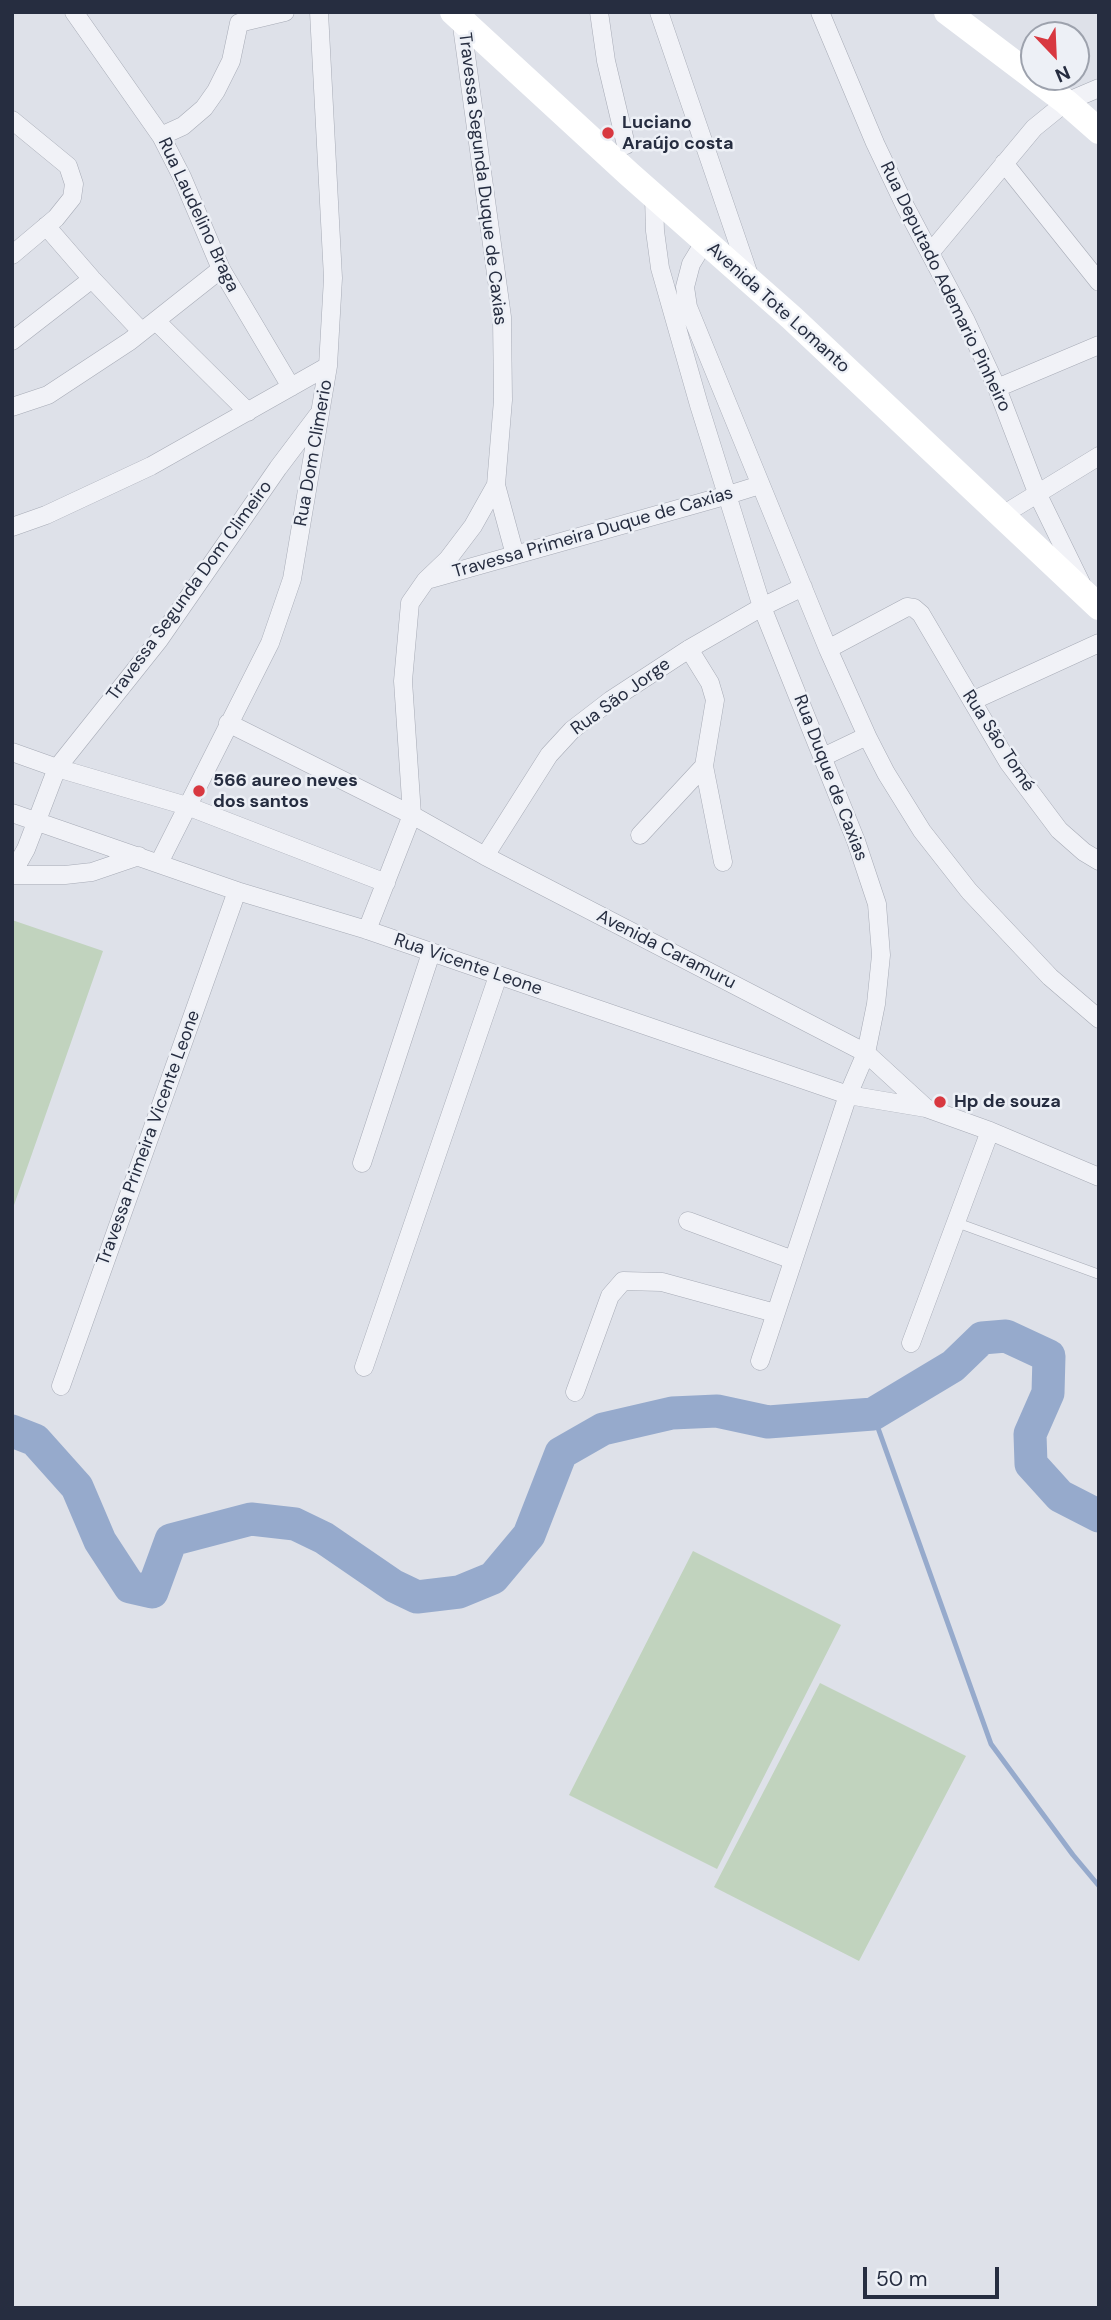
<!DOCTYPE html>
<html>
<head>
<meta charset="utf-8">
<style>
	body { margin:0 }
	#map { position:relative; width:1111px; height:2320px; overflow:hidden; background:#dee1e9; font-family:"DM Sans",sans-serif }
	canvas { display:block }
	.frame { position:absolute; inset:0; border:14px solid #262d40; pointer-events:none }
	.north { position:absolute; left:1020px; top:21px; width:70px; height:70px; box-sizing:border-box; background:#edf0f6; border:2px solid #9da2ad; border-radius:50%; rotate:157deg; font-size:19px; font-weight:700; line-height:28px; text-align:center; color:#262d40 }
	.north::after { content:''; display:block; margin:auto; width:24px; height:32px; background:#d83840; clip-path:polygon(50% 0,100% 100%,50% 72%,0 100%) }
	.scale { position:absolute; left:863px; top:2267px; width:136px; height:32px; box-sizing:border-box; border:4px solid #262d40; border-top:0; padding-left:9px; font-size:21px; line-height:24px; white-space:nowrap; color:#262d40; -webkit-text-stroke:5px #edf0f6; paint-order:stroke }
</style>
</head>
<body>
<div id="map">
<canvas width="1111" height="2320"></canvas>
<div class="frame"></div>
<div class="north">N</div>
<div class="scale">50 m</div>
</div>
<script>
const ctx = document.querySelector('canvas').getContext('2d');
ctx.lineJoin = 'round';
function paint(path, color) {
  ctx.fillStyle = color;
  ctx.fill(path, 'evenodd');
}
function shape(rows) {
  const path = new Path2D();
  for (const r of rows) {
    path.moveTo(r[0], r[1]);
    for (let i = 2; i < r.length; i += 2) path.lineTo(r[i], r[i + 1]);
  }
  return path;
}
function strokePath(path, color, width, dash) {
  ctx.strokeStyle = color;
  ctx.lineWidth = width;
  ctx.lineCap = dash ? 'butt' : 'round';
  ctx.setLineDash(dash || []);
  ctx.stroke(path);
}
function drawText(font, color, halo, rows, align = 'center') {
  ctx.font = font + ' "DM Sans",sans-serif';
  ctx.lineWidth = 5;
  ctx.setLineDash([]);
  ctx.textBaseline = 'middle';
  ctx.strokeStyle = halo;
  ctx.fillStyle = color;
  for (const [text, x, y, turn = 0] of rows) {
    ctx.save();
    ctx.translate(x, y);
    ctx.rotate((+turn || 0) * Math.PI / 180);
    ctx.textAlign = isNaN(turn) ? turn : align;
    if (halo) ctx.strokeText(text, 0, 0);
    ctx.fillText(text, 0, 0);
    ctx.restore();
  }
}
const green = shape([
	[12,920,103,951,13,1208,12,1208],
	[693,1551,841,1625,717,1869,569,1795],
	[820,1683,966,1756,859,1961,714,1887]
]);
const stream = shape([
	[873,1414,991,1744,1073,1855,1099,1886]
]);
const river = shape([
	[12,1431,35,1440,77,1487,100,1541,130,1587,152,1592,171,1540,251,1519,295,1524,324,1538,394,1586,417,1597,459,1592,493,1578,529,1535,561,1453,603,1429,672,1413,717,1411,768,1422,873,1414,953,1366,982,1338,1006,1336,1049,1356,1048,1393,1030,1434,1031,1464,1060,1496,1099,1516]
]);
const lane = shape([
	[955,1222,1098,1274]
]);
const street = shape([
	[74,12,161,136,182,177,221,269,291,387],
	[599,12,606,61,626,145],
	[659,12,750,278],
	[820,12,875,143,905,206,966,321,997,388,1038,495,1081,583],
	[12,120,68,166,74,184,72,198,56,218,12,255],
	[161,136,183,126,204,108,216,91,231,61,239,23,285,12],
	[1004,163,1099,282],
	[654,197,655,231,660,268,699,405,762,607,856,841,877,904,881,955,876,1004,866,1053,848,1095,760,1361],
	[46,226,92,279,141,331],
	[705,241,691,264,685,287,688,307,828,649,867,736,886,773,922,831,969,891,1050,977,1099,1019],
	[930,253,1034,128,1066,102,1099,88],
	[156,321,248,412],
	[12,341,92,279],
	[997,388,1099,345],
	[12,407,48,395,130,341,221,269],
	[496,485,515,555],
	[1001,516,1099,456],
	[12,527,46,515,151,466,328,366],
	[430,579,728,495,760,485],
	[689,649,710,683,715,700,704,766,723,862],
	[828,649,907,607,914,608,921,614,1008,762,1059,830,1084,852,1099,861],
	[972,701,1099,643],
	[228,723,412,815,485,856,866,1053,926,1108,990,1131,1099,1177],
	[12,752,57,768,187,806,386,883],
	[823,757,867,736],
	[12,813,237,891,367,930,848,1095,926,1108],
	[640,835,704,766],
	[485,856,549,755,572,730,611,700,689,649,762,607,803,587],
	[159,863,270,643,292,579,328,366,333,278,319,12],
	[12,874,26,849,57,768,159,640,278,468,318,415],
	[12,875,65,875,92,872,139,856],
	[367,930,412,815,403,681,410,603,426,580,448,559,473,526,496,485,503,400,502,317,461,19],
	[362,1163,431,953],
	[688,1221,793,1260],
	[911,1343,990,1131],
	[364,1367,498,976],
	[61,1386,237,891],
	[575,1392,610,1296,623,1281,662,1282,775,1313]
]);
const secondary = shape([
	[453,12,629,174,792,318,1099,607],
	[947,12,1066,102,1099,131]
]);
const markers = [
	[608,133,7,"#d83840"],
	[199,791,7,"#d83840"],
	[940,1102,7,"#d83840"]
];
const poiNames = [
	["Luciano",622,123],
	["Araújo costa",622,144],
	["566 aureo neves",213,781],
	["dos santos",213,802],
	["Hp de souza",954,1102]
];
const streetNames = [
	["Travessa Segunda Duque de Caxias",482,179,83],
	["Rua Laudelino Braga",198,215,65],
	["Rua Deputado Ademario Pinheiro",945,287,64],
	["Avenida Tote Lomanto",778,308,42],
	["Rua Dom Climerio",314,453,-80],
	["Travessa Primeira Duque de Caxias",593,533,-16],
	["Travessa Segunda Dom Climeiro",190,591,-54],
	["Rua São Jorge",621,697,-36],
	["Rua São Tomé",998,741,57],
	["Rua Duque de Caxias",830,778,69],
	["Avenida Caramuru",666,950,27],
	["Rua Vicente Leone",468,965,19],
	["Travessa Primeira Vicente Leone",149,1138,-70]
];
paint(green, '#c1d3be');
strokePath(stream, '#96aacc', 5);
strokePath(river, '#96aacc', 33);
strokePath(lane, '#a7abb6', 10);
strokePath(street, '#a7abb6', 19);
strokePath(lane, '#f1f2f7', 9);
strokePath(street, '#f1f2f7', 18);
strokePath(secondary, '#fff', 26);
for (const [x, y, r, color] of markers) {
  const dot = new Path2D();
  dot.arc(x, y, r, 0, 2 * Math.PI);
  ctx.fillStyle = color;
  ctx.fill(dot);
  strokePath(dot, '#edf0f6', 2.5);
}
drawText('bold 18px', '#262d40', '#edf0f6', poiNames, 'left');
drawText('18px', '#262d40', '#edf0f6', streetNames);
</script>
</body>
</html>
